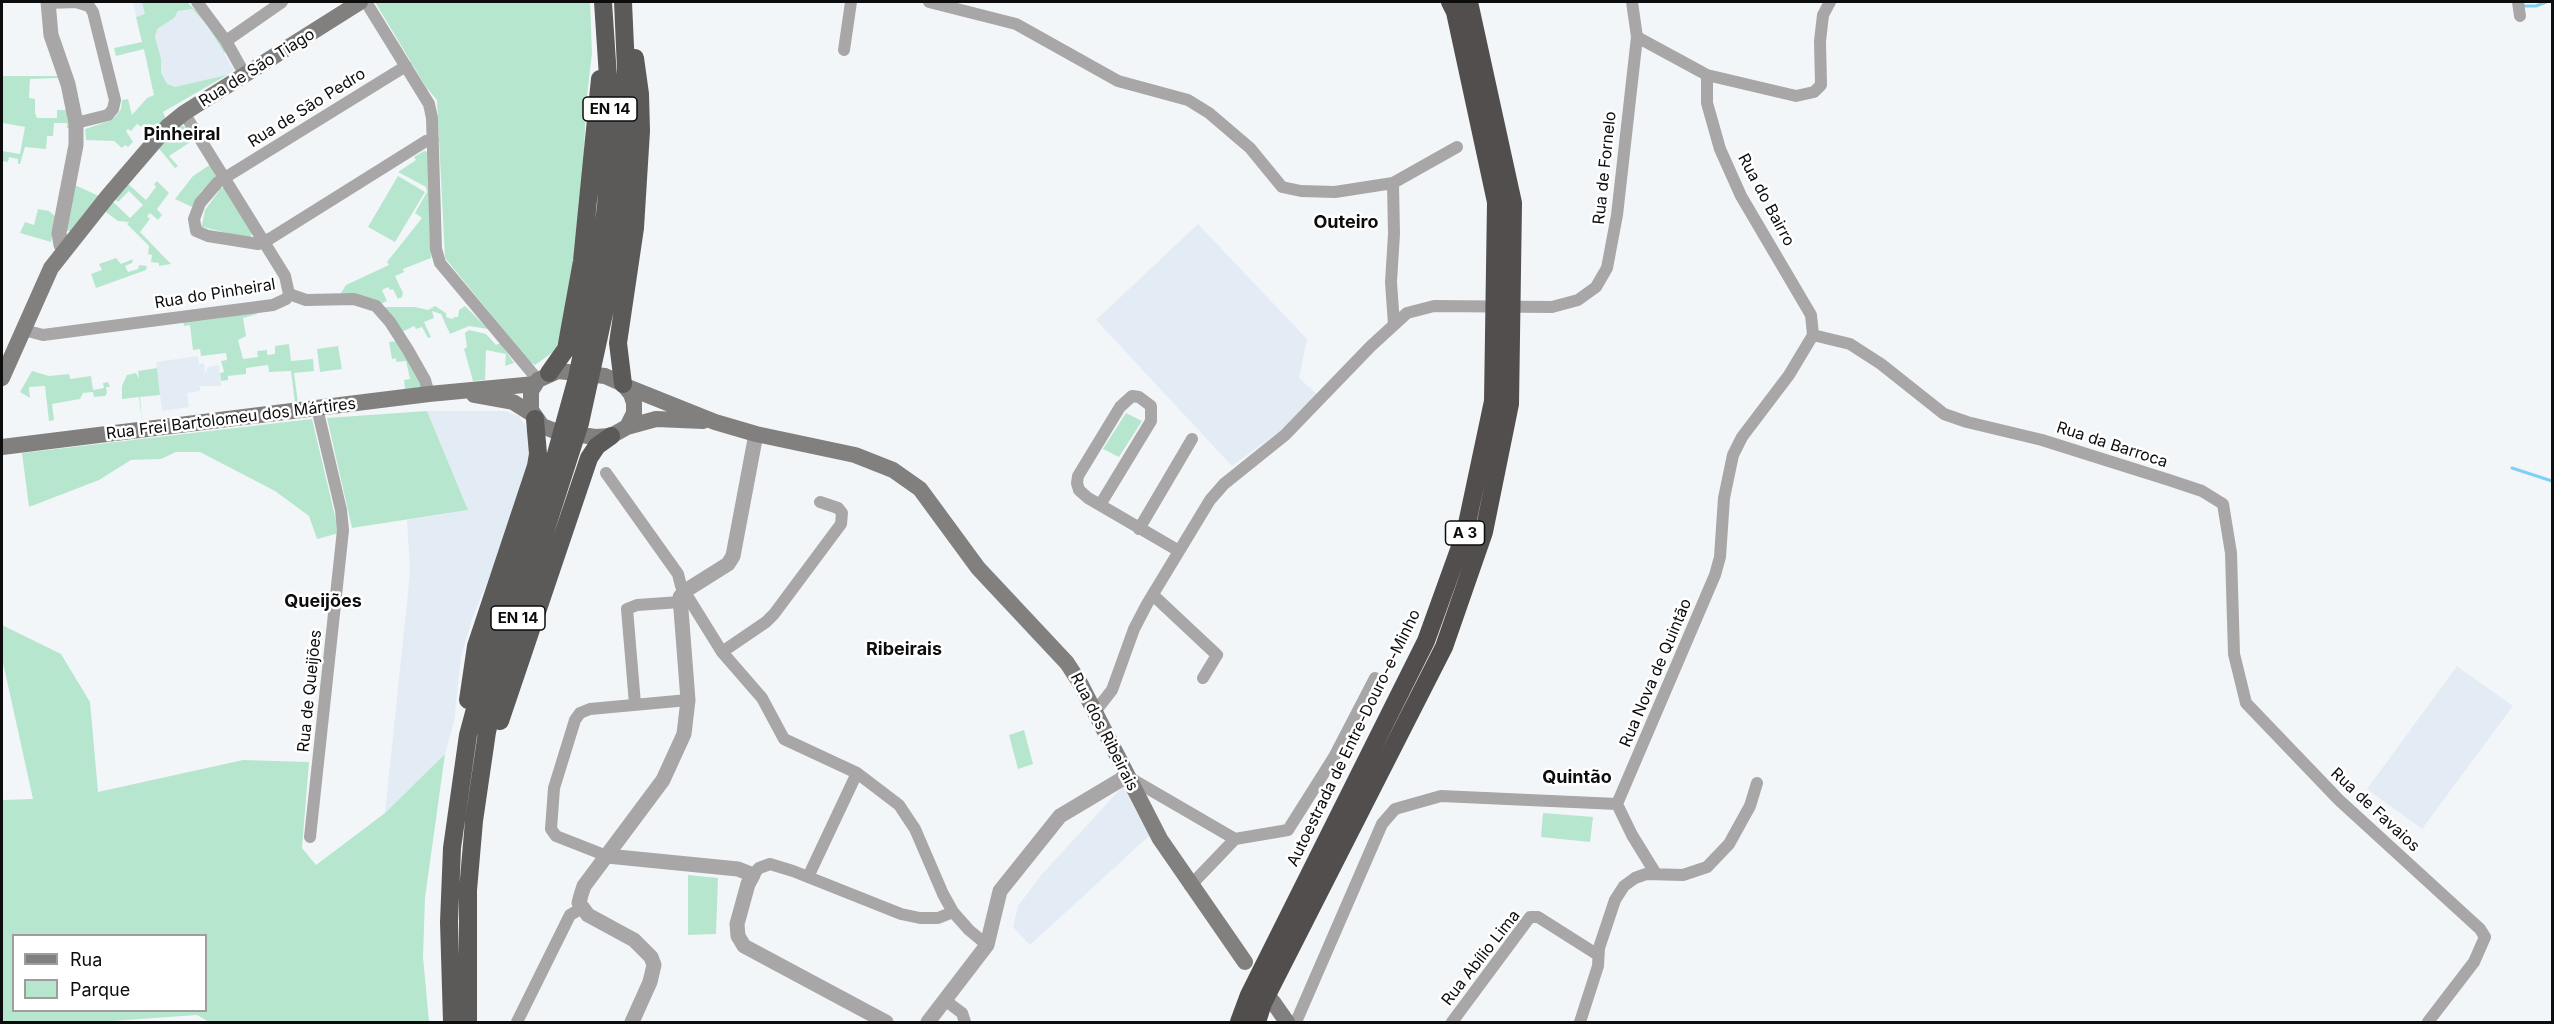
<!DOCTYPE html>
<html>
<head>
<meta charset="utf-8">
<style>
	body { margin:0 }
	#map { position:relative; width:2554px; height:1024px; overflow:hidden; background:#f3f6f9; font-family:Inter,sans-serif }
	canvas { display:block }
	.frame { position:absolute; inset:0; border:3px solid #0d0d0e; pointer-events:none }
	.legend { position:absolute; left:12px; top:934px; width:195px; height:78px; box-sizing:border-box; background:#fff; border:2px solid #9e9e9f; margin:0; padding:8px 10px; list-style:none; font-size:18px; color:#0d0d0e }
	.legend li { display:flex; align-items:center; gap:12px; height:30px }
	.legend b { width:30px; border:2px solid #9e9e9f }
</style>
</head>
<body>
<div id="map">
<canvas width="2554" height="1024"></canvas>
<div class="frame"></div>
<ul class="legend">
<li><b style="height:8px;background:#82807f"></b>Rua</li>
<li><b style="height:16px;background:#b7e6ce"></b>Parque</li>
</ul>
</div>
<script>
const ctx = document.querySelector('canvas').getContext('2d');
ctx.lineJoin = 'round';
function paint(path, color) {
  ctx.fillStyle = color;
  ctx.fill(path, 'evenodd');
}
function shape(rows) {
  const path = new Path2D();
  for (const r of rows) {
    path.moveTo(r[0], r[1]);
    for (let i = 2; i < r.length; i += 2) path.lineTo(r[i], r[i + 1]);
  }
  return path;
}
function strokePath(path, color, width, dash) {
  ctx.strokeStyle = color;
  ctx.lineWidth = width;
  ctx.lineCap = dash ? 'butt' : 'round';
  ctx.setLineDash(dash || []);
  ctx.stroke(path);
}
function drawText(font, color, halo, rows, align = 'center') {
  ctx.font = font + ' Inter,sans-serif';
  ctx.lineWidth = 5;
  ctx.setLineDash([]);
  ctx.textBaseline = 'middle';
  ctx.strokeStyle = halo;
  ctx.fillStyle = color;
  for (const [text, x, y, turn = 0] of rows) {
    ctx.save();
    ctx.translate(x, y);
    ctx.rotate((+turn || 0) * Math.PI / 180);
    ctx.textAlign = isNaN(turn) ? turn : align;
    if (halo) ctx.strokeText(text, 0, 0);
    ctx.fillText(text, 0, 0);
    ctx.restore();
  }
}
const built = shape([
	[133,2,185,2,208,26,234,70,226,76,154,95],
	[1198,224,1307,339,1299,378,1317,394,1294,421,1232,466,1096,320],
	[198,356,199,364,204,363,205,372,203,377,208,367,219,365,221,386,200,386,200,391,187,393,189,407,162,411,156,362],
	[427,411,504,411,519,416,531,435,530,458,494,566,472,619,461,657,454,722,445,754,385,813,410,573,407,520,468,510],
	[2457,666,2513,706,2422,829,2367,789],
	[1123,786,1150,835,1030,945,1013,927,1018,906,1042,874]
]);
const green = shape([
	[142,2,187,2,209,24,226,52,224,53,208,26,192,9,178,11,174,18,157,29,155,37,161,59,161,73,167,84,175,87,227,75,163,112,166,120,153,134,137,124,131,131,128,129,126,131,133,142,128,147,125,145,122,148,114,141,86,140,85,129,109,121,116,116,121,109,122,100,128,99,132,115,147,98,154,95,144,49,116,56,114,48,142,42,136,17,145,14],
	[375,2,590,2,592,53,586,105,583,174,570,293,556,350,535,365,530,362,445,258,437,100,426,87],
	[2,76,60,76,62,81,59,81,58,78,30,79,29,98,35,99,35,113,37,118,57,118,57,110,67,110,67,118,71,121,71,128,67,128,67,123,54,123,53,136,47,136,46,149,25,147,20,164,18,164,18,159,9,157,8,162,2,161,2,151,20,154,25,127,3,123,2,121],
	[183,126,187,128,195,139,169,156,178,166,175,168,157,146,178,127],
	[424,151,428,152,431,258,403,269,404,272,395,276,403,293,402,297,398,299,393,289,390,290,388,287,382,290,387,301,380,304,356,295,341,293,346,285,389,265,387,262,422,218,415,213,427,192,426,187,398,172,416,160,414,157],
	[211,164,216,177,204,191,202,190,192,207,175,199,193,176],
	[398,176,425,192,395,242,368,227],
	[157,181,169,193,157,209,162,215,158,220,150,213,147,216,150,219,140,232,171,264,159,266,159,263,151,262,152,255,148,254,149,246,127,224,129,222,118,221,103,210,111,200,130,218,143,205,129,191,118,202,113,198,126,182,146,200,156,187,154,184],
	[75,185,101,197,73,232,65,230],
	[217,188,224,188,252,233,250,239,203,227,202,231,198,224,202,225,205,210,219,191],
	[38,209,49,211,56,217,51,242,20,233,25,222,34,225],
	[116,258,121,264,133,259,132,263,125,266,128,272,138,269,139,265,147,266,146,270,96,288,91,274,102,270,99,264],
	[435,306,446,313,446,317,453,319,454,317,458,317,459,310,465,306,488,329,469,326,450,334,441,314,432,311,434,318,424,322,431,337,428,338,422,327,416,329,414,326,400,333,385,307,415,307,428,310],
	[256,312,257,314,243,318,246,336,238,340,243,359,258,357,257,351,267,350,267,355,275,354,275,346,289,344,291,361,313,359,314,371,294,373,298,403,295,403,291,371,269,372,268,365,246,368,246,374,228,376,228,380,221,381,220,373,224,372,221,361,227,360,226,353,201,356,200,349,193,350,190,325,184,326,183,321],
	[469,330,486,334,496,345,500,343,514,363,505,366,506,354,486,350,485,380,473,381,464,349,467,347,465,333],
	[398,341,423,380,421,387,405,389,404,380,410,379,406,361,396,362,396,358,392,359,389,342],
	[338,346,342,369,320,372,317,349],
	[157,368,160,395,140,397,142,422,139,397,122,399,122,386,127,375,136,373,139,379,138,371],
	[32,371,49,376,69,374,70,379,91,376,93,390,104,388,103,383,108,382,110,387,106,387,107,393,105,396,94,397,93,392,83,393,80,399,52,404,54,420,49,421,45,386,29,387,30,398,20,392],
	[427,411,468,510,352,528,327,418],
	[1126,413,1142,421,1119,457,1103,449],
	[312,419,339,533,317,539,309,516,275,491,200,452,176,452,161,459,131,460,99,480,29,507,22,453],
	[2,625,61,654,90,702,98,792,243,760,309,762,302,848,316,865,385,813,445,754,425,898,423,957,429,1022,209,1022,197,1015,98,1022,2,1022,2,800,33,799,2,658],
	[14,936,206,936,206,1010,14,1010],
	[1024,730,1033,764,1018,769,1009,735],
	[1543,813,1593,817,1590,842,1541,837],
	[688,875,718,878,716,934,688,935]
]);
const stream = shape([
	[2521,6,2536,6,2546,2],
	[2512,468,2552,481]
]);
const minor = shape([
	[197,2,226,41,245,75],
	[366,2,429,104,432,118,436,249,440,263,538,380],
	[929,2,1016,24,1118,81,1188,100,1209,113,1250,148,1282,187,1301,191,1335,192,1393,183],
	[2518,2,2520,16],
	[48,3,76,2,89,6,93,12,115,100,113,109,108,115,76,123],
	[1637,37,1707,75,1707,103,1720,149,1741,196,1811,315,1813,335],
	[226,41,282,2],
	[844,50,851,2],
	[406,66,218,182,200,203,194,219,196,231,208,236,258,244,271,238,426,141,433,140],
	[1707,75,1796,96,1814,92,1821,85,1820,41,1823,15,1830,2],
	[184,113,285,276,289,294],
	[289,294,306,300,354,299,376,306,390,322,408,350,425,380,429,394],
	[1394,325,1391,282,1394,234,1393,183,1457,147],
	[24,330,43,335,273,305,286,299,289,294],
	[1813,335,1850,344,1881,364,1944,414,1967,422,2042,440,2169,480,2202,491,2223,504,2231,553,2234,654,2246,703,2339,800,2480,929,2485,937,2474,962,2428,1022],
	[606,473,678,574,681,586,722,652,762,698,784,739,857,773,899,805,915,829,943,894,953,912,969,930,987,945],
	[1100,505,1151,421,1151,406,1139,397,1132,396,1120,407,1078,476,1077,483,1079,490,1088,498,1179,551],
	[1139,529,1192,439],
	[1153,595,1217,655,1203,678],
	[722,652,766,622,774,614,841,524,842,513,838,508,820,502],
	[635,704,627,609,637,605,680,602],
	[1094,713,1112,690,1134,629,1147,604,1210,500,1224,484,1285,435,1371,346,1407,313,1434,306,1552,307,1578,300,1596,287,1607,268,1617,215,1637,37,1632,2],
	[1130,778,1235,839,1288,830,1334,757,1375,678],
	[1617,804,1715,575,1720,557,1724,498,1733,455,1742,437,1789,375,1813,335],
	[1617,804,1632,835,1656,874],
	[310,837,343,530,341,510,317,408],
	[607,856,556,836,551,829,554,788,575,720,580,713,590,709,688,700],
	[753,875,759,868,770,864,793,871,901,914,920,918,938,918,953,912],
	[808,877,857,773],
	[1190,886,1235,839],
	[946,1001,962,1013,965,1022],
	[517,1022,570,915,582,908],
	[1296,1022,1382,824,1395,809,1441,796,1617,804],
	[1452,1022,1530,917,1538,917,1598,955],
	[1580,1022,1598,966,1599,948,1615,900,1624,886,1635,878,1646,874,1683,875,1707,867,1729,844,1750,806,1757,783]
]);
const tertiary = shape([
	[48,2,51,35,68,84,76,123,76,145,59,233,61,245,65,249],
	[607,856,738,869,753,875,748,884,737,924,738,936,744,946,886,1022],
	[632,1022,650,982,654,965,651,957,634,940,588,915,579,903,581,895,584,886,663,780,684,734,688,700,680,597,685,591,728,564,733,556,756,434],
	[928,1022,987,945,1000,891,1060,816,1127,776]
]);
const secondary = shape([
	[558,371,605,376,623,384,631,394,634,403,634,413,627,427,611,436,595,437,555,431,542,426,531,410,531,391,538,380,558,371],
	[2,378,51,268,108,196,168,126,184,113,360,2],
	[625,386,715,422,756,434,855,455,893,470,920,489,978,568,1067,663,1080,683,1160,839,1245,962],
	[474,395,513,402,532,414],
	[627,427,656,419,703,421],
	[2,447,429,394,535,384],
	[1273,1002,1287,1022]
]);
const trunk = shape([
	[549,373,566,349,582,261,600,79],
	[623,384,618,343,635,228,641,131,640,94,635,58],
	[468,700,476,646,536,466,538,454,535,419],
	[500,721,589,458,597,446,611,436],
	[452,1022,449,922,452,848,468,735,482,683,556,454,577,378,596,284,606,206,611,122,603,2],
	[468,1022,468,890,474,821,487,732,497,689,523,600,580,423,610,286,621,207,623,165,626,69,623,2]
]);
const motorway = shape([
	[1239,1022,1249,995,1426,641,1465,533,1493,401,1496,202,1455,12,1450,2],
	[1257,1022,1263,1003,1444,647,1484,532,1510,404,1513,203,1469,2]
]);
const shields = [
	[610,109,54],
	[1465,533,39],
	[518,618,54]
];
const shieldNames = [
	["EN 14",610,109],
	["A 3",1465,533],
	["EN 14",518,618]
];
const streetNames = [
	["Rua de São Tiago",257,68,-32],
	["Rua de São Pedro",307,108,-32],
	["Rua de Fornelo",1605,168,-84],
	["Rua do Bairro",1766,200,62],
	["Rua do Pinheiral",215,294,-9],
	["Rua Frei Bartolomeu dos Mártires",231,419,-7],
	["Rua da Barroca",2112,445,18],
	["Rua Nova de Quintão",1656,673,-67],
	["Rua de Queijões",310,691,-84],
	["Rua dos Ribeirais",1104,732,63],
	["Autoestrada de Entre-Douro-e-Minho",1354,738,-64],
	["Rua de Favaios",2375,810,43],
	["Rua Abílio Lima",1481,958,-52]
];
const neighbourhoodNames = [
	["Pinheiral",182,135],
	["Outeiro",1346,223],
	["Queijões",323,602],
	["Ribeirais",904,650],
	["Quintão",1577,778]
];
paint(built, '#e3ecf4');
paint(green, '#b7e6ce');
strokePath(stream, '#7fd0f7', 3);
strokePath(minor, '#a8a6a6', 12);
strokePath(tertiary, '#a8a6a6', 15);
strokePath(secondary, '#82807f', 16);
strokePath(trunk, '#5c5a58', 18);
strokePath(motorway, '#514e4d', 18);
for (const [x, y, w] of shields) {
  const box = new Path2D();
  box.roundRect(x - w / 2, y - 12, w, 24, 4.5);
  ctx.fillStyle = '#fff';
  ctx.fill(box);
  strokePath(box, '#0d0d0e', 1.5);
}
drawText('bold 15px', '#0d0d0e', null, shieldNames);
drawText('16px', '#0d0d0e', '#fff', streetNames);
drawText('bold 18px', '#0d0d0e', '#fff', neighbourhoodNames);
</script>
</body>
</html>
